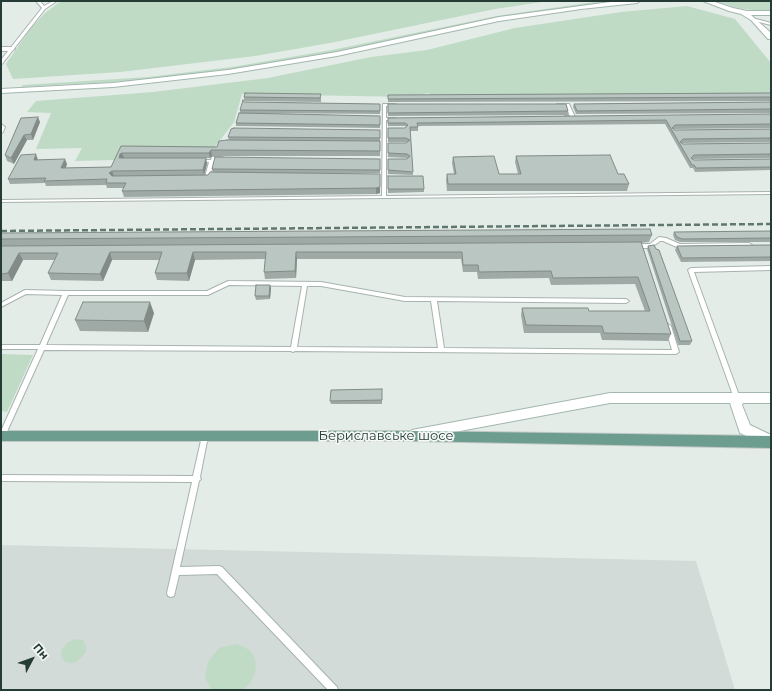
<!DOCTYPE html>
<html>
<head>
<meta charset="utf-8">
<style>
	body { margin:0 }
	#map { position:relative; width:772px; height:691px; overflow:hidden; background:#e4ece8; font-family:Montserrat,sans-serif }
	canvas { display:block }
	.frame { position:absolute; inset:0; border:2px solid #253b35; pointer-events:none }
	.north { position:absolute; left:12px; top:639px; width:40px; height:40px; -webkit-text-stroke:3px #f4f8f6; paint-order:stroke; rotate:49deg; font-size:11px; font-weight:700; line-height:16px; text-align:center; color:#253b35 }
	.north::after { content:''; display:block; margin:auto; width:14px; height:18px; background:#253b35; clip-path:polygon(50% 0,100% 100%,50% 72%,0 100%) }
</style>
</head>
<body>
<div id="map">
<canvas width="772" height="691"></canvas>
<div class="frame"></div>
<div class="north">Пн</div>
</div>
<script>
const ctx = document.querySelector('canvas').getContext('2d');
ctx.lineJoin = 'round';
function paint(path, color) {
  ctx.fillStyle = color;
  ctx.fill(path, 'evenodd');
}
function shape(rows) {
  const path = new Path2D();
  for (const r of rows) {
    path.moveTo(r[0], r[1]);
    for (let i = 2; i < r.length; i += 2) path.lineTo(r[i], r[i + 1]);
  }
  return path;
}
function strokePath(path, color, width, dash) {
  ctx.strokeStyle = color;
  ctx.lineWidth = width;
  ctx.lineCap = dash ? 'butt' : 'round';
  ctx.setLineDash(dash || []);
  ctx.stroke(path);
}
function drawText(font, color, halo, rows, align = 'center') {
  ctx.font = font + ' Montserrat,sans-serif';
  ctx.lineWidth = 3.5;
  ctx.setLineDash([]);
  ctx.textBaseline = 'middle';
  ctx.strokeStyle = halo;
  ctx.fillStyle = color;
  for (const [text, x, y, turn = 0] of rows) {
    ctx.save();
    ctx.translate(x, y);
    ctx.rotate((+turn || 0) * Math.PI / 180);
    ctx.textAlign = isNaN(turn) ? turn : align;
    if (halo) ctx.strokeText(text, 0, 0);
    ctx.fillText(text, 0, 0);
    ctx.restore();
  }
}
const built = shape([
	[1,545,696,561,735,690,1,690]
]);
const green = shape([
	[61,1,549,1,495,9,330,43,255,56,120,72,13,79,6,64,30,29,45,13],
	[601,1,619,1,510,16,334,52,240,68,149,80,21,87,23,85,148,77,232,67,332,50,497,16],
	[716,1,771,1,771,10,752,10,737,8],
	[687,6,735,19,771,63,771,97,430,98,429,93,408,97,242,94,234,122,214,148,119,150,114,160,75,161,82,148,36,149,51,113,27,112,36,101,153,92,268,78,371,57,427,50,515,28,621,12],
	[1,354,33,355,7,412,1,411],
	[76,639,83,640,86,647,86,651,80,659,76,662,72,663,65,662,61,656,62,649,68,642],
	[235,644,242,646,249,650,254,656,256,665,255,673,251,682,243,690,212,690,205,678,208,662,219,648]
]);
const lane = shape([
	[36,1,40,1,44,6,53,1,57,1,45,9,2,64,1,64,1,60,42,8,36,1],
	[756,19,771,23,771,25,755,21,754,20,756,19],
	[383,104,395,104,397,105,395,106,386,106,386,118,395,118,397,119,395,120,386,120,386,196,771,192,771,194,1,202,1,200,382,196,383,104],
	[557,104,569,104,575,117,574,118,565,118,565,116,570,116,566,106,557,106,557,104],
	[1,124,5,127,3,132,1,133,1,124],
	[212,157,222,157,224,158,222,159,215,159,209,179,200,179,200,177,205,177,209,162,199,162,197,161,199,160,211,160,212,157],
	[659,237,666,238,680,244,749,243,752,245,749,247,679,248,663,241,660,241,651,248,642,248,639,246,642,244,650,244,659,237],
	[771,266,771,270,694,272,740,398,739,400,737,401,735,400,734,398,688,270,691,268,771,266],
	[228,281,321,282,405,297,626,299,629,301,626,303,437,301,444,348,672,350,665,326,668,324,671,326,679,352,676,354,295,351,293,352,291,351,44,350,5,436,4,438,1,438,1,431,38,349,1,349,1,345,40,345,62,295,26,294,1,307,1,303,25,290,66,291,207,291,228,281],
	[229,285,302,286,291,347,46,345,68,295,208,295,229,285],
	[307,286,321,286,405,301,431,301,438,348,297,347,307,286],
	[205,433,207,434,208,436,200,477,201,479,199,481,180,567,219,566,222,567,337,687,338,690,328,690,217,574,179,575,174,596,171,597,168,596,167,593,192,482,1,481,1,475,193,476,202,436,203,434,205,433]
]);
const street = shape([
	[1,47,11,47,15,49,11,51,1,51,1,47]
]);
const secondary = shape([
	[618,1,640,1,637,3,581,9,499,21,337,56,228,74,113,87,1,93,1,89,113,83,228,70,337,52,499,17,618,1],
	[703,1,712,1,733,8,747,11,771,11,771,15,751,15,771,33,771,39,768,39,751,20,741,14,729,11,703,1],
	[610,393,771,393,771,403,743,403,742,405,750,425,771,435,771,447,740,433,730,403,610,403,417,439,412,438,410,434,412,430,417,429,610,393]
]);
const primary = shape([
	[1,431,410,431,771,436,771,448,410,441,1,441,1,431]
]);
const rail = shape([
	[1,231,771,224]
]);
const wall = shape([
	[771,93,771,101,388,102,388,95],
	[244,97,321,97,321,102,244,101],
	[244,102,380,104,380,114,253,113,380,116,380,128,236,126,236,123,240,113,240,110],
	[771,102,771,113,576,114,573,107,574,104],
	[388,104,568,111,568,115,388,116],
	[771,114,771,128,673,129,675,130,771,129,771,142,681,143,683,144,771,143,771,158,693,159,694,160,771,159,771,170,695,172,693,168,690,168,665,124,418,126,418,131,410,131,413,175,388,174,388,159,407,159,408,158,388,157,388,143,406,143,407,142,388,142,388,128,405,128,406,127,405,126,388,126,388,118],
	[21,118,40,122,33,140,27,140,14,164,7,161,5,155],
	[380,130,380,156,212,156,210,158,206,158,207,164,204,175,208,175,213,172,212,169,380,159,380,173,263,173,380,174,380,193,376,194,124,197,122,191,124,188,107,188,106,185,46,186,45,183,10,184,8,179,38,160,67,164,66,168,111,167,121,146,217,147,229,140,228,137],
	[516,156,618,174,629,184,627,191,447,191,446,180,447,174,454,174,452,163,453,157,499,174,518,174,515,162],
	[388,176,424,189,424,192,388,193],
	[771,231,771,242,680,242,675,240,673,235,674,232],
	[1,233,652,235,649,242,641,243,671,334,668,341,602,340,600,333,524,333,521,315,522,308,589,311,645,311,635,284,551,285,549,278,478,279,477,272,463,272,461,259,297,259,296,278,265,279,264,272,265,259,195,260,189,281,157,280,155,273,160,260,112,260,103,281,51,280,48,273,55,260,23,260,12,281,1,281],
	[771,245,771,261,681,262,675,250,677,246],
	[648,246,692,341,690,345,678,345,647,249],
	[270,285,271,288,270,299,256,300,255,296],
	[154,313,148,332,80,331,75,320],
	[382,389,382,404,331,404,330,401]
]);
const shadedWall = shape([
	[38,117,40,122,33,140,31,134],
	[24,135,27,140,14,164,11,158],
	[211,150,212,156,210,158,209,153],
	[122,153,124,158,119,158,120,154],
	[36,154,38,160,34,160],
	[206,158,207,164,204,176,203,170],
	[65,159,67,164,63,173,61,168],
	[112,171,114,176,111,178,109,173],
	[380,187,380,193,376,194,376,188],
	[110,252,112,260,103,281,100,274],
	[193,252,195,260,189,281,187,273],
	[296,252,297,259,296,278,295,271],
	[19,253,23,260,12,281,8,273],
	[270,285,271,288,270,299,269,296],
	[150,302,154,313,148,332,144,321]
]);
const building = shape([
	[245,93,321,94,320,98,244,97,245,93],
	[771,93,771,97,388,99,388,95,771,93],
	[243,100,244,102,380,104,380,111,240,110,243,100],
	[771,102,771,109,577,111,574,104,771,102],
	[388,104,566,104,568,111,388,113,388,104],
	[239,113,380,116,380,125,236,123,239,113],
	[771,114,771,124,675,125,672,128,675,130,771,129,771,138,683,139,680,142,683,144,771,143,771,154,694,155,691,158,694,160,771,159,771,167,696,168,694,165,692,165,666,120,417,123,418,127,410,127,413,172,388,170,388,159,407,159,410,156,407,154,388,153,388,143,406,143,410,140,406,138,388,138,388,128,405,128,408,125,405,123,388,123,388,118,771,114],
	[38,117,31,134,24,135,11,158,5,155,21,118,38,117],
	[234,128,380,130,380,138,228,137,231,129,234,128],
	[227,140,380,141,380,151,211,150,209,153,122,153,120,154,119,158,206,158,203,170,112,171,109,173,112,176,208,175,210,172,380,174,380,187,376,188,122,191,126,183,106,183,107,179,44,181,46,178,8,179,21,155,36,154,34,160,65,159,61,168,111,167,121,146,217,147,219,141,227,140],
	[610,155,618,174,624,174,629,184,448,184,447,174,456,174,453,157,494,156,499,174,521,174,516,156,610,155],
	[215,157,380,159,380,170,212,169,215,157],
	[388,176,423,176,424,189,388,189,388,176],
	[650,229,652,235,1,239,1,233,650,229],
	[771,231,771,238,682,239,677,237,674,232,771,231],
	[641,242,671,334,604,333,602,326,526,325,522,308,588,308,589,311,650,311,638,277,553,278,551,271,479,272,478,265,463,265,462,252,296,252,295,271,264,272,266,252,193,252,187,273,155,273,162,252,110,252,100,274,48,273,58,253,19,253,8,273,1,274,1,246,641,242],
	[654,245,656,249,659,250,692,341,680,341,648,246,654,245],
	[771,245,771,257,682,258,677,246,771,245],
	[256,285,270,285,269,296,255,296,256,285],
	[83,302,150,302,144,321,75,320,83,302],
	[382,389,382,400,330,401,331,390,382,389]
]);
const streetNames = [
	["Бериславське шосе",386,436]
];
paint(built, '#d2dbd7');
paint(green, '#bfdbc5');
strokePath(lane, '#a7b3af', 2);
strokePath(street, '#a7b3af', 2);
strokePath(secondary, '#a3b6af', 2);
strokePath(primary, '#c2c8c6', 2);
paint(lane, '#fff');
paint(street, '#fff');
paint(secondary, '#fff');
paint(primary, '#6d9d8f');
strokePath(rail, '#607770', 2.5, [6, 3]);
paint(wall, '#9faaa6');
paint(shadedWall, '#828b87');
paint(building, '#b9c6c1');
strokePath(building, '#828b87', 1);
drawText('13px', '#253b35', '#f4f8f6', streetNames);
</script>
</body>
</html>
